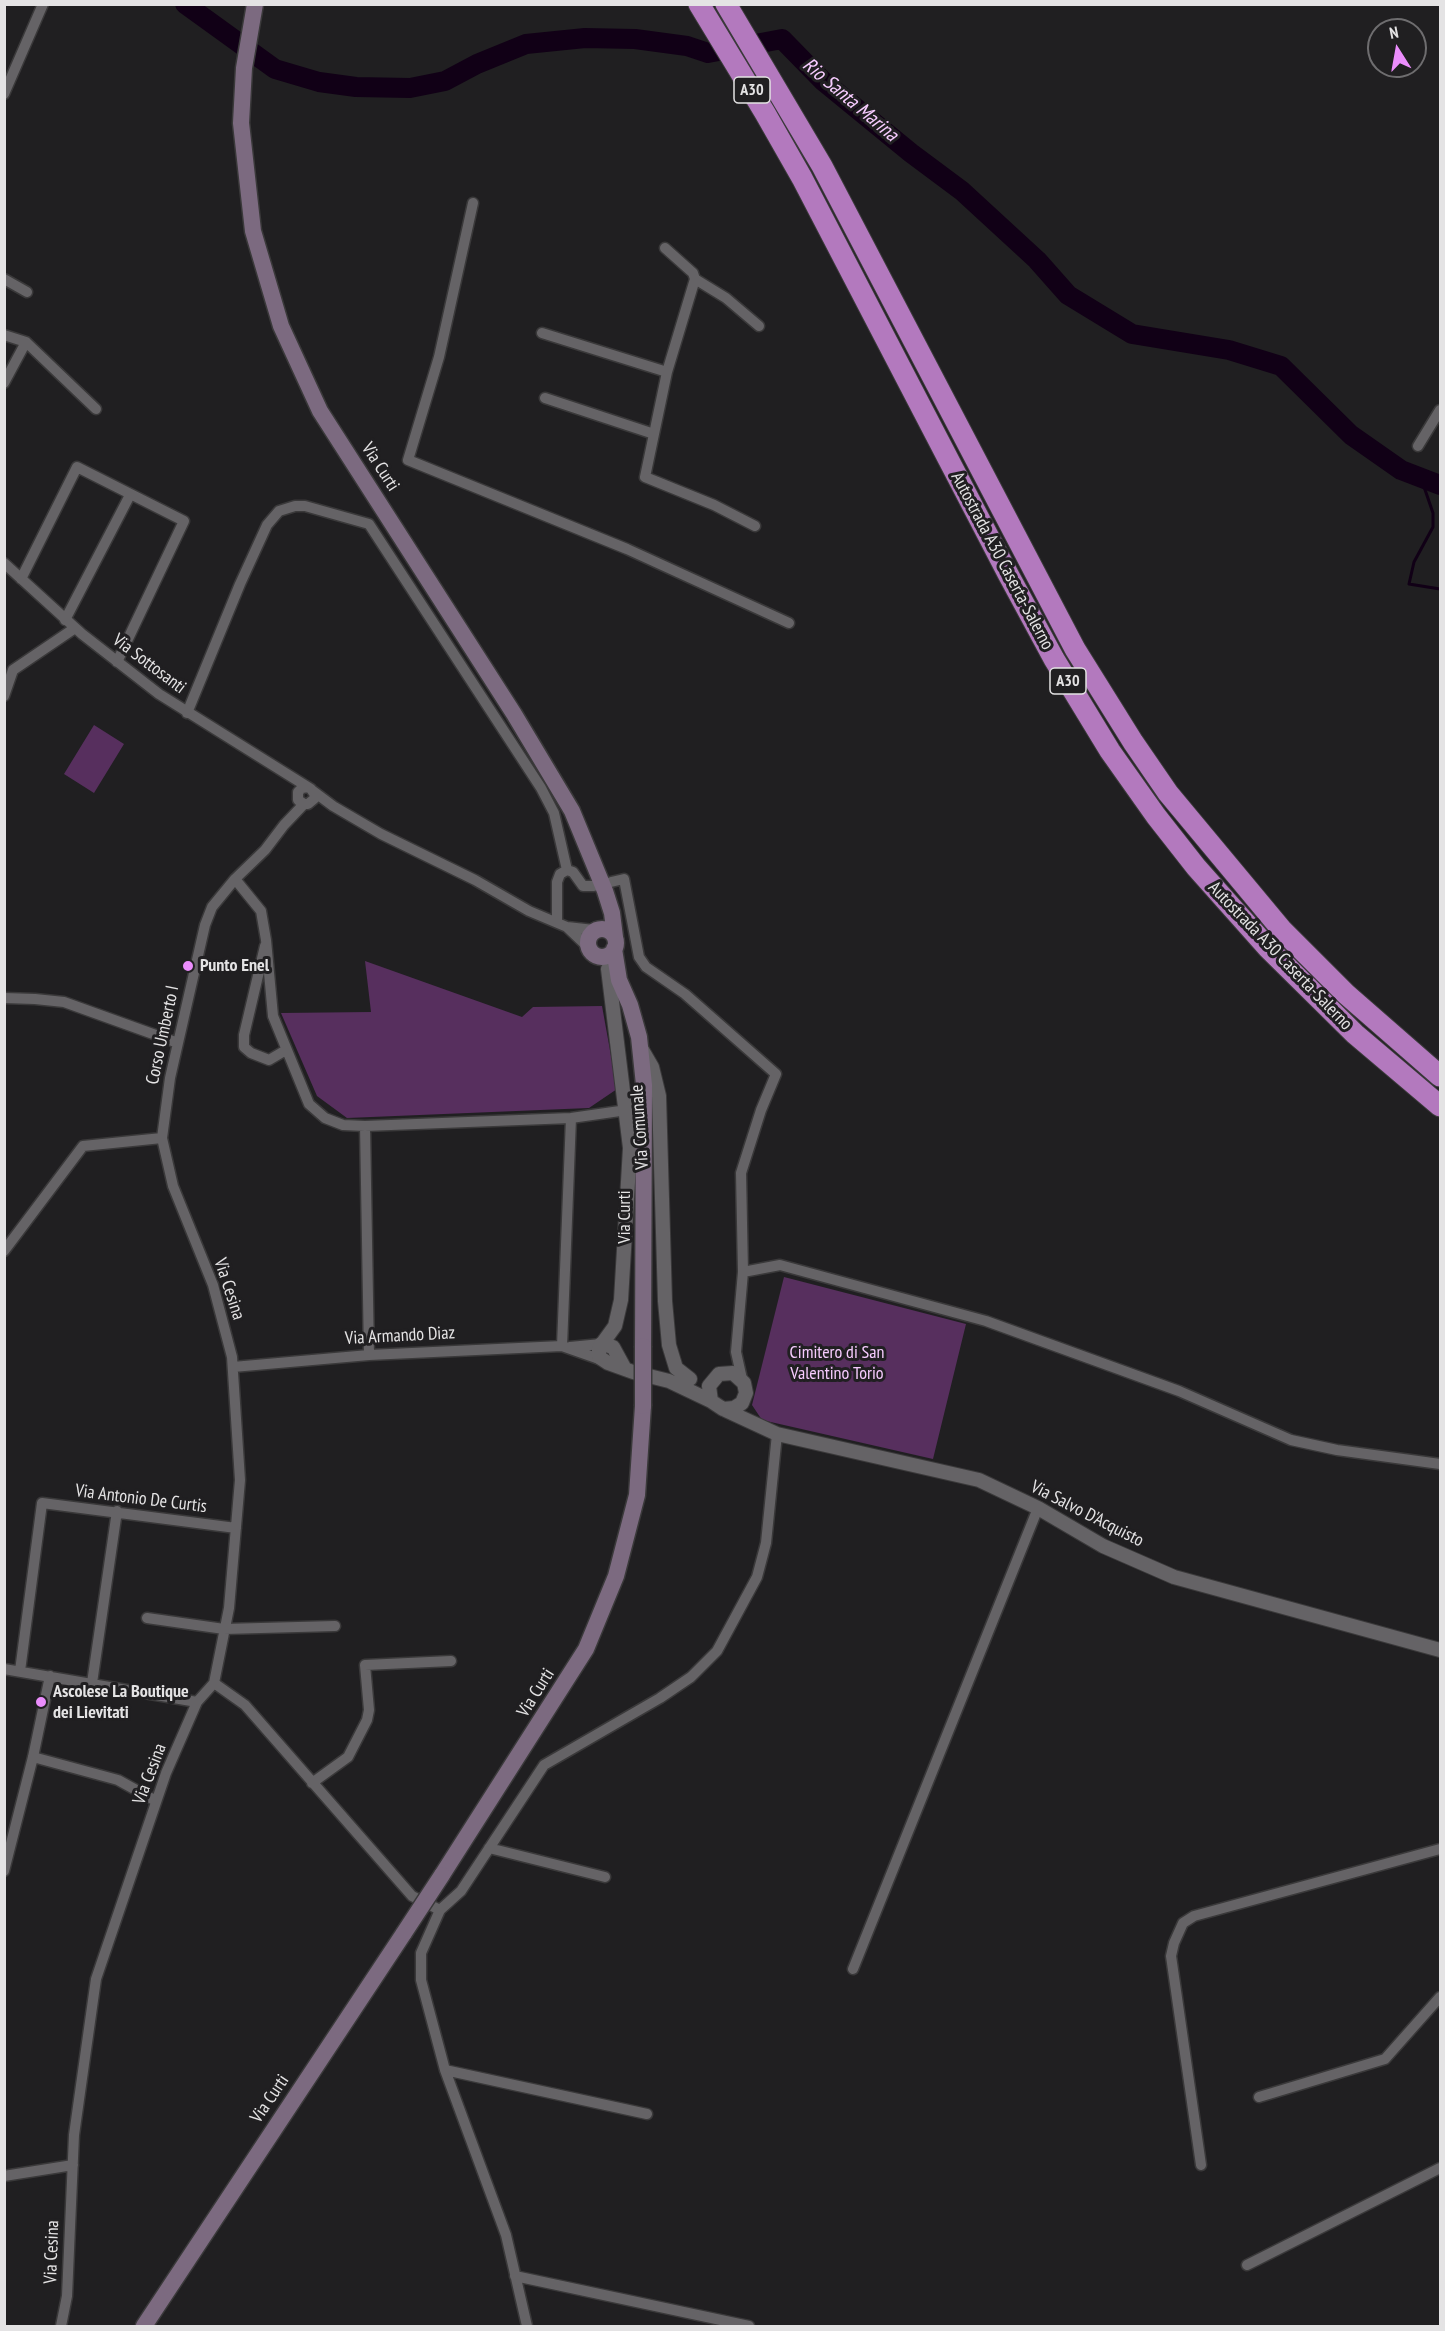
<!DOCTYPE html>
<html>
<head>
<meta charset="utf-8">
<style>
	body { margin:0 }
	#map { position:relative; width:1445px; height:2331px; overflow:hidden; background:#201f21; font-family:"PT Sans Narrow",sans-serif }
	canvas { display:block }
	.frame { position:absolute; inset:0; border:6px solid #e4e3e4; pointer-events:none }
	.north { position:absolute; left:1367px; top:18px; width:60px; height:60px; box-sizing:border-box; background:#201f21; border:2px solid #6e6d6f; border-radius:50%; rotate:349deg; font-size:16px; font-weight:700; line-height:24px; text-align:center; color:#e4e3e4 }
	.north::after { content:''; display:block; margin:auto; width:21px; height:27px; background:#eb8dfc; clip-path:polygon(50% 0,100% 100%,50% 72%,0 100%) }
</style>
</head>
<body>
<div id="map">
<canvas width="1445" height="2331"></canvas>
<div class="frame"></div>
<div class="north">N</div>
</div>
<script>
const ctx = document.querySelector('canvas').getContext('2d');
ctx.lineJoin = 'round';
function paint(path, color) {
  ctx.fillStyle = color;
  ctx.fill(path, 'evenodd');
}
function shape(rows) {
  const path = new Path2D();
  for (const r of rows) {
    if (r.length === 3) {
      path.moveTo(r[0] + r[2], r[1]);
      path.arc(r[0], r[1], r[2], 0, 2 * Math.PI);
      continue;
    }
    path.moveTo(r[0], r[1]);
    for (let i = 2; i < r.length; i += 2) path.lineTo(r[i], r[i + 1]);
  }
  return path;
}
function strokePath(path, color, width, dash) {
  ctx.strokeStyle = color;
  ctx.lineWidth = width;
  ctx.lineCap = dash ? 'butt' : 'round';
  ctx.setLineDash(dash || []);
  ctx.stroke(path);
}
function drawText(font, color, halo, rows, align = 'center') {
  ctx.font = font + ' "PT Sans Narrow",sans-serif';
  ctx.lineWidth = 6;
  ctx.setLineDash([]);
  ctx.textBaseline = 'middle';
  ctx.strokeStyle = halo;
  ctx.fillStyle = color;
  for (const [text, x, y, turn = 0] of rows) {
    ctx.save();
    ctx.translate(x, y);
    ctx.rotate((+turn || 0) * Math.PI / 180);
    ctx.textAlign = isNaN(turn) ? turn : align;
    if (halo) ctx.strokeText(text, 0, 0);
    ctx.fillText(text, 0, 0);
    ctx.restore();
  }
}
const green = shape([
	[94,725,124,744,94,793,64,774],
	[365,961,522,1017,533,1007,602,1006,617,1089,589,1108,347,1118,317,1096,281,1013,371,1012],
	[784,1277,966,1324,933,1459,762,1420,752,1405]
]);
const stream = shape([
	[1421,478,1433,513,1433,527,1414,562,1409,584,1440,589]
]);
const river = shape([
	[185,4,275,69,319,82,356,87,410,88,445,81,477,64,526,44,585,38,635,39,687,46,708,53,782,39,823,81,911,153,962,191,1037,260,1068,295,1132,334,1229,350,1281,366,1351,435,1401,470,1440,485]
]);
const minor = shape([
	[4,94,43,4],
	[473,203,439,357,408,460,627,549,789,623],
	[665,248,693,273,695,279,667,372,645,477,714,505,755,526],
	[4,279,27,292],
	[695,279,726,298,759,326],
	[542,333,667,372],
	[4,335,26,342,96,409],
	[4,383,26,342],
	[545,398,654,434],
	[1418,446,1440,410],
	[4,563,82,634,159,694,311,789,315,795,314,799,308,804,304,804,298,800,298,792,302,788,308,787],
	[21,579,77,467,184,521,117,662],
	[65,620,130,495],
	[4,696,13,670,75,628],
	[187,713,240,584,267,525,279,511,295,506,305,506,369,524,541,788,554,813,567,870],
	[313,791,333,806,381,834,475,880,529,911,567,927,594,930],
	[235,879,261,911,266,940,273,1016,309,1104,325,1118,343,1125,365,1126,571,1118,627,1110],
	[611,882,624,879,639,957,646,967,685,994,776,1074,761,1110,741,1173,743,1272,736,1352,742,1379],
	[557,922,557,882,560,874,567,870,573,872,583,886,594,886],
	[567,927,587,946],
	[265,946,244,1035,244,1047,251,1053,269,1060,286,1050],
	[4,998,35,999,64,1002,178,1043],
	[365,1126,369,1355],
	[4,1251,83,1146,162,1138],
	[743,1272,780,1265,986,1321,1179,1391,1291,1440,1337,1450,1440,1464],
	[562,1346,571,1118],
	[570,1347,601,1344],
	[233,1367,369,1355,562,1346,602,1360],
	[147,1618,224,1629,335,1626],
	[4,1669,197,1702],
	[20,1671,42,1503,236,1528],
	[92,1683,117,1511],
	[214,1683,245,1705,412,1896,440,1910],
	[33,1757,118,1780,156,1801],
	[312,1783,348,1757,367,1720,369,1710,365,1665,451,1661],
	[489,1848,605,1877],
	[4,1871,33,1757,50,1676],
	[853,1969,1038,1508],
	[445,2070,647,2114],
	[1259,2097,1385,2059,1440,1997],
	[1201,2165,1171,1956,1174,1943,1183,1923,1194,1916,1440,1849],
	[4,2176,73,2165],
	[1247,2265,1440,2168],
	[515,2276,749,2326],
	[61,2326,67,2296,74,2135,96,1979,166,1773,197,1702,214,1683,229,1608,240,1480,232,1357,213,1285,173,1186,162,1138,170,1078,205,925,212,907,235,879,265,850,284,825,304,804],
	[527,2326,506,2235,445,2070,421,1980,421,1953,440,1910,461,1891,544,1765,660,1698,691,1677,717,1651,757,1577,766,1543,777,1434]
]);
const tertiary = shape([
	[608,969,630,1148,621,1300,615,1326,599,1348,599,1357,608,1363,633,1372,669,1381,711,1401,723,1409,734,1408,742,1403,746,1393,744,1383,733,1373,719,1374,709,1386,711,1401],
	[641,1048,652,1067,659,1096,665,1301,669,1345,676,1368,690,1379],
	[601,1344,613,1347,625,1369],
	[723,1409,777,1434,979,1480,1038,1508,1103,1546,1174,1577,1440,1650]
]);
const secondary = shape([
	[255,4,244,68,241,123,253,231,281,326,320,411,514,714,572,811,605,891,612,913,615,937],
	[602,943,14],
	[614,949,619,980,630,1005,639,1037,644,1085,643,1346],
	[442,1875,586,1649,616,1576,637,1495,643,1406],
	[144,2326,404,1933]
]);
const motorway = shape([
	[699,4,765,113,802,178,1008,574,1054,659,1110,751,1156,816,1196,867,1268,948,1355,1034,1440,1106],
	[726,4,822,166,1075,649,1133,742,1168,793,1282,930,1346,994,1440,1076]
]);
const secondaryBridge = shape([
	[643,1406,643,1346],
	[404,1933,442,1875]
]);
const markers = [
	[188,966,6,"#eb8dfc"],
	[41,1702,6,"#eb8dfc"]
];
const shields = [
	[752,90,36],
	[1068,681,36]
];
const shieldNames = [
	["A30",752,90],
	["A30",1068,681]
];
const streetNames = [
	["Via Curti",380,467,57],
	["Autostrada A30 Caserta-Salerno",1002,561,62],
	["Via Sottosanti",149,664,37],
	["Autostrada A30 Caserta-Salerno",1280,956,46],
	["Corso Umberto I",163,1035,-78],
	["Via Comunale",640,1127,-94],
	["Via Curti",625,1217,-90],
	["Via Cesina",229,1289,72],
	["Via Armando Diaz",400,1336,-3],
	["Via Antonio De Curtis",141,1499,7],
	["Via Salvo D'Acquisto",1087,1514,27],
	["Via Curti",536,1693,-58],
	["Via Cesina",150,1774,-69],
	["Via Curti",270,2099,-56],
	["Via Cesina",52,2252,-88]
];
const poiNames = [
	["Punto Enel",200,966],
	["Ascolese La Boutique",53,1692],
	["dei Lievitati",53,1713]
];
const parkNames = [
	["Cimitero di San",837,1353],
	["Valentino Torio",837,1374]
];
const waterNames = [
	["Rio Santa Marina",850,100,40]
];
paint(green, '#572f5e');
strokePath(stream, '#110016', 3);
strokePath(river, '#110016', 20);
strokePath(minor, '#3a393a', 13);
strokePath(tertiary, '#3a393a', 16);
strokePath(secondary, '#3a393a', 19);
strokePath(motorway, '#3a393a', 23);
strokePath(minor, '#656366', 10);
strokePath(tertiary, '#656366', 14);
strokePath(secondary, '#7c6a80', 16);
strokePath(motorway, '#b379be', 21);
strokePath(secondaryBridge, '#3a393a', 19, []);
strokePath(secondaryBridge, '#7c6a80', 16);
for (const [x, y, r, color] of markers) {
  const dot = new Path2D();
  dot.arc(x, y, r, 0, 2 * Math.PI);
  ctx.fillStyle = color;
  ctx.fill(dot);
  strokePath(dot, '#201f21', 2);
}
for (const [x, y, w] of shields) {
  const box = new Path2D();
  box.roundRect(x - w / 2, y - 13, w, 26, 4.5);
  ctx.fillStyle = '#201f21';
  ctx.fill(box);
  strokePath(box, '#e4e3e4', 1.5);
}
drawText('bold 16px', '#e4e3e4', null, shieldNames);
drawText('18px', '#e4e3e4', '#201f21', streetNames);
drawText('bold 18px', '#e4e3e4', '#201f21', poiNames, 'left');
drawText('18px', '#f6cbfe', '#201f21', parkNames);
drawText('italic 20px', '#f7ccff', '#201f21', waterNames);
</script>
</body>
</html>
